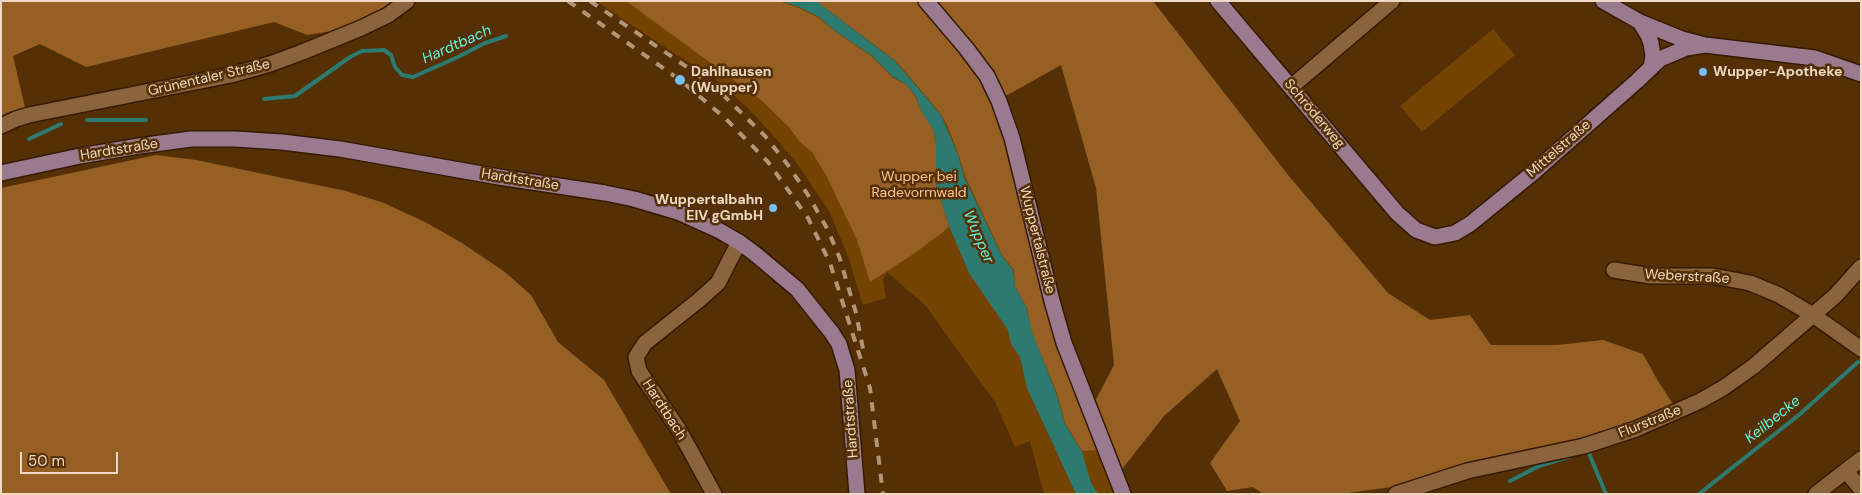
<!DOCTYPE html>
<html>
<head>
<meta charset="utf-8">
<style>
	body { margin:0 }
	#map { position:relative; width:1862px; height:495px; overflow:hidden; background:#553004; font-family:"DM Sans",sans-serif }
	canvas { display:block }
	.frame { position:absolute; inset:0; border:2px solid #f0d9c4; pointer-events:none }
	.scale { position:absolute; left:20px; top:452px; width:98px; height:22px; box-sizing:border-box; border:2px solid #f0d9c4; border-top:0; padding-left:6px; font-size:15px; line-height:18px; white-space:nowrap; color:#f0d9c4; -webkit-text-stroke:4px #553004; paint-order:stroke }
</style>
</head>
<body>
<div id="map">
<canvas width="1862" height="495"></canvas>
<div class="frame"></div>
<div class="scale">50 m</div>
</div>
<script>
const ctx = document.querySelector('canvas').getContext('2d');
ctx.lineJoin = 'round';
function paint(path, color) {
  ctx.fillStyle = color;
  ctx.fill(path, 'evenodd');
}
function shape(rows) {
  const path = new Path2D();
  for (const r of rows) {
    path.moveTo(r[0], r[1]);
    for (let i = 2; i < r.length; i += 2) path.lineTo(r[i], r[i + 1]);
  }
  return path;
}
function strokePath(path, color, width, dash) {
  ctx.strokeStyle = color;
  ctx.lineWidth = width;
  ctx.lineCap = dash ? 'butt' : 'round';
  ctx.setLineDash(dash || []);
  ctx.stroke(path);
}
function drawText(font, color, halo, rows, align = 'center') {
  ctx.font = font + ' "DM Sans",sans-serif';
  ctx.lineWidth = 5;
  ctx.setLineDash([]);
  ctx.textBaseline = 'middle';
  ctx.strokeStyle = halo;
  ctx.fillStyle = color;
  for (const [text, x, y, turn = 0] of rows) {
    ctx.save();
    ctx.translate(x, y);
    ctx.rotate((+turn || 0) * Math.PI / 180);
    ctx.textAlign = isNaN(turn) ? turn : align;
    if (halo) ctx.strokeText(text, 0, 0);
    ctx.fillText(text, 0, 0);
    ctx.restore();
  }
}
const green = shape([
	[596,1,887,1,966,91,1118,494,1044,494,1030,441,1015,447,995,402,925,305,887,272,883,279,886,298,863,305,848,256,829,211,801,169,779,142,748,108,714,78,675,54],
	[1493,29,1515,55,1422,132,1400,106]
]);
const forest = shape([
	[1,1,405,1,357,27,307,35,274,22,86,67,40,44,13,56,26,112,1,117],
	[626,1,779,1,799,8,819,18,836,32,871,56,893,78,907,85,916,98,923,114,933,129,936,144,936,184,949,226,943,232,912,255,870,282,857,240,849,223,827,177,812,152,799,141,789,127,761,100],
	[816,1,922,1,937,16,995,101,1051,325,1070,381,1100,450,1082,451,1065,423,1057,393,1031,331,1027,308,1015,286,1014,270,1002,255,965,176,959,156,948,127,941,114,896,61],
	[930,1,1153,1,1288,175,1388,293,1430,320,1470,315,1491,345,1557,345,1603,340,1643,354,1658,381,1678,412,1484,474,1341,494,1263,494,1253,487,1227,491,1210,463,1240,421,1217,369,1164,416,1119,473,1092,407,1114,365,1096,188,1061,65,1004,97],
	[156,155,196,160,346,191,384,203,427,223,462,243,505,272,531,295,558,342,604,380,671,494,1,494,1,188]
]);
const water = shape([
	[781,1,816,1,895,61,941,115,958,155,964,177,1002,256,1013,270,1015,286,1026,307,1032,332,1056,393,1065,424,1082,452,1091,483,1098,494,1076,494,1027,388,1020,357,1011,344,1008,330,969,273,949,226,936,183,936,142,933,129,923,114,916,97,907,85,893,77,871,55,835,31,819,17,799,7]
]);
const stream = shape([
	[264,99,295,96,350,57,362,51,384,50,391,55,395,67,402,75,413,77,458,57,485,43,506,36],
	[87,120,146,120],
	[29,139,61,124],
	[1588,451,1606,494],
	[1510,481,1539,466,1571,456],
	[1699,494,1800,414,1858,362]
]);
const minor = shape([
	[1291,87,1392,1],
	[1,126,16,119,29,115,231,75,270,64,300,53,361,28,388,15,407,1],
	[1614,270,1651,276,1713,276,1750,283,1779,295,1813,315,1861,349],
	[1846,471,1861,489],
	[714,494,679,430,639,371,636,357,645,343,699,300,718,283,739,242],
	[1396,494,1467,471,1584,446,1636,429,1700,401,1723,388,1754,366,1836,295,1861,267],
	[1816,494,1861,459]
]);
const major = shape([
	[926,1,966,48,987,76,999,101,1012,138,1052,301,1064,343,1123,494],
	[1218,1,1397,213,1416,230,1435,237,1455,233,1470,224,1534,172,1637,81,1660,59,1686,48,1705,45],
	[1603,1,1640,22,1682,39,1705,45,1815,58,1861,74],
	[1640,22,1648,35,1651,43,1653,56,1651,67],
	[1,173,80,156,139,146,191,139,235,139,282,142,340,149,499,177,605,193,634,199,678,212,720,231,739,242,754,253,797,289,832,333,839,344,847,370,857,494]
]);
const rail = shape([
	[568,1,680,80,725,118,768,162,808,218,830,263,870,388,883,494],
	[590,1,684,65,720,92,765,136,788,165,808,195,828,230,840,259,856,313,864,354]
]);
const markers = [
	[1703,72,5,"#79bff8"],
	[680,80,6,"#79bff8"],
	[773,208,5,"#79bff8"]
];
const poiNames = [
	["Dahlhausen",691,72],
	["(Wupper)",691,88],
	["Wupper-Apotheke",1713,72],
	["Wuppertalbahn",763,200,"right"],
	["EIV gGmbH",763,216,"right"]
];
const streetNames = [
	["Grünentaler Straße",209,78,-13],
	["Schröderweg",1314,114,50],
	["Mittelstraße",1559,149,-41],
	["Hardtstraße",119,150,-9],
	["Hardtstraße",520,180,9],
	["Wuppertalstraße",1037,240,76],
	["Weberstraße",1687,277,3],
	["Hardtbach",664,410,57],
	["Hardtstraße",851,419,-94],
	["Flurstraße",1650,422,-22]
];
const parkNames = [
	["Wupper bei",919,177],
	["Radevormwald",919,193]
];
const waterNames = [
	["Hardtbach",457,45,-24],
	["Wupper",978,237,67],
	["Keilbecke",1773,420,-39]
];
paint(green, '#754301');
paint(forest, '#965f24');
paint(water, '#2c7a70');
strokePath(stream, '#2c7a70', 4);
strokePath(minor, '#351a00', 18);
strokePath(major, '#351a00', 18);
strokePath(minor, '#8b633c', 15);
strokePath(major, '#9a7a8f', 15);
strokePath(rail, '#b39678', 4, [9, 9]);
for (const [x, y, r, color] of markers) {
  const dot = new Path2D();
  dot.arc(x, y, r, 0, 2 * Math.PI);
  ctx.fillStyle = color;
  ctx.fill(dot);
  strokePath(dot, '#553004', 2);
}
drawText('bold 14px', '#f0d9c4', '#553004', poiNames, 'left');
drawText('14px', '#f0d9c4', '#553004', streetNames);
drawText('14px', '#fec590', '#553004', parkNames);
drawText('italic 15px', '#62f2e0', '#553004', waterNames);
</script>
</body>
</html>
